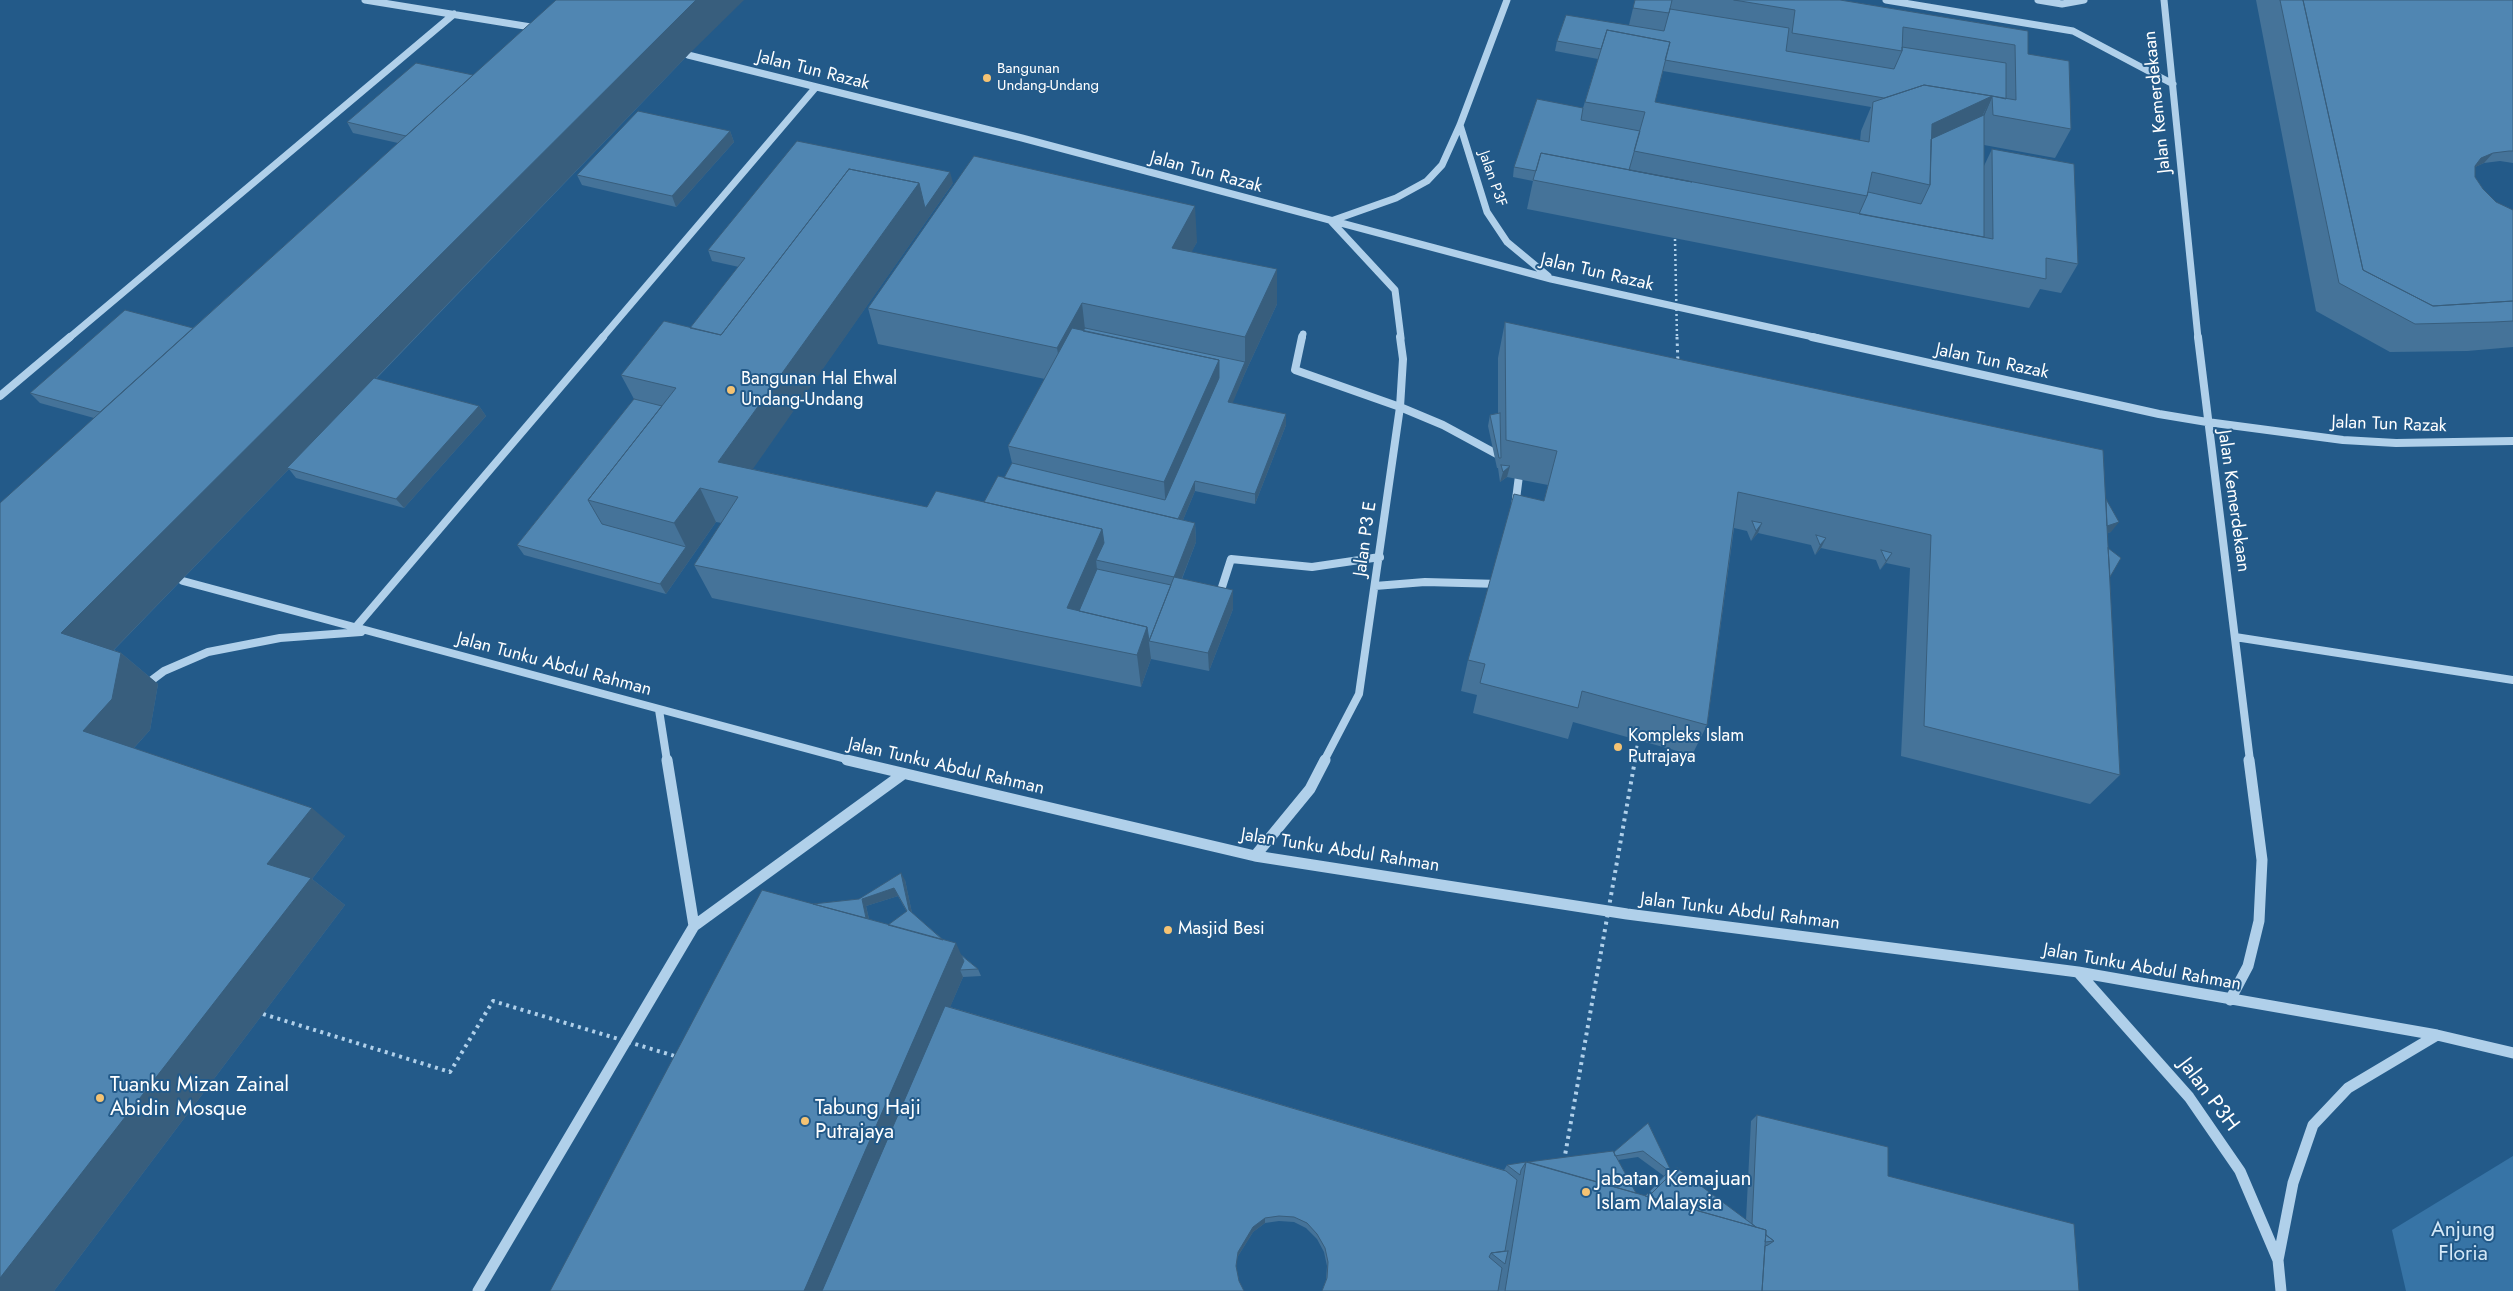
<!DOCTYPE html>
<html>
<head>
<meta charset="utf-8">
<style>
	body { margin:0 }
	canvas { display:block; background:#235a89 }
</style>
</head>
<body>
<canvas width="2513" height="1291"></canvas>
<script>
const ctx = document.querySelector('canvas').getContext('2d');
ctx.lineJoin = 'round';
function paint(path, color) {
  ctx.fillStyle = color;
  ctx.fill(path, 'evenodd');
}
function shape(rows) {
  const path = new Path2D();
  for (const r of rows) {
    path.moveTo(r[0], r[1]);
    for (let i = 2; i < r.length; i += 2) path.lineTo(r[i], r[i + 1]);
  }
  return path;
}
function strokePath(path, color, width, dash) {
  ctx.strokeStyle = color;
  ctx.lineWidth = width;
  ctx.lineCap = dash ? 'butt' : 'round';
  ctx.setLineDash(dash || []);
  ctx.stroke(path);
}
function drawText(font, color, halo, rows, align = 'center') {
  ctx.font = font + ' Jost,sans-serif';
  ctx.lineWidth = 4;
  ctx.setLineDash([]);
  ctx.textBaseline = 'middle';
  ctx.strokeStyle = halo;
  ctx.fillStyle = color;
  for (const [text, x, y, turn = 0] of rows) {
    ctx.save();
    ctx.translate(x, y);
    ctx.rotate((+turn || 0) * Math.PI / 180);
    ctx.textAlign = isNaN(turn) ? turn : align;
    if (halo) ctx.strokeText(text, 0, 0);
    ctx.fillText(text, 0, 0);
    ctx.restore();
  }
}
const green = shape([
	[2513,1156,2513,1291,2406,1291,2392,1230]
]);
const minorFar2 = shape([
	[365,0,537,28],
	[1886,0,2073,31,2173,84],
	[2038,0,2062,4,2084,0],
	[2164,0,2198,338],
	[688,55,1022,138,1551,279,1818,338],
	[1460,125,1487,212,1507,242,1548,276],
	[69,338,454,14],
	[602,338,816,87],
	[1302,338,1303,334],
	[1401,338,1395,290,1331,221,1396,198,1427,181,1442,165,1460,125,1507,0]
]);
const minorFar1 = shape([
	[1302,337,1295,370,1400,407,1443,425,1504,458],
	[1812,337,2159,414,2207,422,2343,440,2396,443,2513,441],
	[2198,337,2250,761],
	[0,396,70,337],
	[1515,507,1520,468],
	[183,581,853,761],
	[1375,586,1425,582,1500,584],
	[1222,587,1231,559,1312,567,1380,557],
	[355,628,603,337],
	[2235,637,2513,680],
	[144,686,164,671,208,652,280,638,361,632],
	[659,710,667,761],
	[1324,761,1359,694,1400,407,1403,359,1400,337]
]);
const minor = shape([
	[667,760,694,926],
	[847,760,1255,856,1627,914,2078,972,2437,1035,2513,1053],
	[1255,856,1310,789,1325,760],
	[2078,972,2189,1097,2240,1171,2278,1260],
	[2230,1000,2248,966,2259,921,2262,860,2249,760],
	[478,1291,694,926,903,774],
	[2281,1291,2278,1260,2293,1183,2313,1125,2348,1088,2437,1035]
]);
const pathBridgeFar2 = shape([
	[1675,239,1677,338]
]);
const pathBridgeFar1 = shape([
	[1677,337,1678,364],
	[1634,761,1638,741]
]);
const pathBridge = shape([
	[263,1014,450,1072,493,1001,678,1057],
	[1564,1161,1635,760]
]);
const wall = shape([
	[1635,0,1840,0,2028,31,2028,54,2071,129,2055,158,1984,145,1984,166,1992,149,2078,264,2061,293,2040,289,2029,308,1527,209,1533,181,1513,177,1514,167,1583,108,1598,59,1555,51,1557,41,1629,25],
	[1663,71,1871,107,1861,131,1860,141,1655,102],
	[2256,0,2513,0,2513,163,2500,161,2484,163,2475,167,2475,177,2483,189,2496,202,2513,210,2513,347,2467,351,2390,352,2316,311],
	[688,55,376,379,479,406,486,416,404,508,296,478,289,469,114,650,121,653,158,684,150,730,134,748,345,836,312,879,345,905,54,1291,0,1291,94,418,40,403,30,393,193,328,398,143,353,133,347,122],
	[730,131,734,142,676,207,582,185,577,175],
	[953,183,752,469,927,507,984,502,1004,478,1012,463,1008,446,1045,379,878,344,868,308,1197,242,1191,252,1277,304,1245,373,1232,403,1286,414,1286,425,1255,504,1195,491,1183,520,1195,523,1196,542,1182,579,1233,590,1233,609,1209,671,1151,659,1141,687,712,598,694,565,722,523,716,522,666,594,524,555,517,545,634,399,621,375,690,328,739,267,712,261,708,250],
	[1505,322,2106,499,2111,532,2107,533,2120,775,2090,804,1901,756,1910,568,1886,563,1880,570,1876,560,1821,548,1815,555,1811,545,1758,533,1751,541,1747,531,1734,528,1707,725,1692,755,1573,722,1568,739,1473,713,1477,695,1461,691,1468,660,1544,501,1548,485,1507,477,1500,482,1498,468,1497,468,1488,426,1490,415,1498,413,1498,358],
	[905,880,912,913,978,969,981,976,963,977,950,1007,1504,1170,1507,1165,1614,1152,1648,1123,1672,1173,1746,1220,1751,1121,1757,1115,1888,1176,2079,1291,1322,1291,1326,1280,1327,1266,1324,1252,1317,1239,1306,1228,1294,1222,1279,1221,1265,1223,1253,1232,1238,1256,813,904,859,899],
	[898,896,907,912,888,925,869,919,866,906],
	[1638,1157,1664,1176,1645,1196,1636,1193,1618,1160]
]);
const shadedWall = shape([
	[696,0,744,0,688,55,289,468,287,468,289,469,99,665,61,633],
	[1992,96,1978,125,1923,151,1932,124],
	[730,131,734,142,676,207,672,196],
	[2493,153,2484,163,2473,168,2481,158],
	[950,172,953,183,734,496,718,462,919,183],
	[1195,206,1197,242,1175,284,1172,248],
	[1277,269,1277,304,1245,373,1229,412,1228,402,1245,362,1245,337],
	[1082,303,1086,338,1063,383,1057,348],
	[1219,360,1220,388,1166,510,1164,482],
	[479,406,486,416,404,508,396,499],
	[1286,414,1286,425,1255,504,1255,494],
	[1510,466,1507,477,1500,482,1503,472],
	[1195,481,1195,491,1176,537,1175,527],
	[700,488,716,522,666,594,660,584,686,547,674,523],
	[2119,522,2111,532,2088,539,2088,532],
	[1195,523,1196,542,1157,642,1174,577],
	[1762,523,1758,533,1751,541,1756,531],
	[1102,529,1107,562,1096,560,1098,579,1076,632,1067,608],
	[1826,538,1821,548,1815,555,1820,545],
	[1892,553,1886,563,1880,570,1886,561],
	[1233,590,1233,609,1209,671,1208,653],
	[1147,627,1151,659,1141,687,1137,655],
	[121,653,158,684,150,730,122,761,83,731],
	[312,808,345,836,312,879,345,905,54,1291,0,1291,0,1278,267,864],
	[901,873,905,880,913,918,909,910],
	[894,888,898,896,866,906,874,942,870,935,862,899],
	[956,943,967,968,960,970,963,977,829,1291,804,1291],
	[1265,1218,1265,1223,1253,1232,1238,1256,1237,1271,1238,1252,1253,1227]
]);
const building = shape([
	[556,0,696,0,61,633,121,653,112,699,83,731,312,808,267,864,311,878,0,1278,0,503,556,0],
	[1635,0,1672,0,1669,13,1633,8,1635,0],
	[1734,0,1840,0,2028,31,2028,54,2069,61,2071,129,1993,115,1992,96,2016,100,2015,45,1903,27,1902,51,1792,33,1795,10,1734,0],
	[2280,0,2303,0,2363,270,2433,306,2513,301,2513,321,2494,322,2415,324,2339,283,2280,0],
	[2303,0,2513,0,2513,151,2509,151,2493,153,2481,158,2475,166,2475,177,2483,189,2496,202,2513,210,2513,301,2433,306,2363,270,2303,0],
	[1670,9,1789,28,1786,51,1894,69,1902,51,1902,47,2006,63,2006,99,1992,96,1984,115,1992,96,1924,85,1884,98,1665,60,1670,42,1607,30,1601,49,1557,41,1566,15,1664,31,1670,9],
	[1607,30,1670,42,1655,102,1869,142,1873,102,1924,85,1992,96,1932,124,1930,185,1872,172,1867,196,1634,151,1645,112,1585,102,1607,30],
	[416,63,473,75,406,136,347,122,416,63],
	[1537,99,1583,108,1581,120,1640,131,1629,170,1692,182,1541,153,1536,171,1514,167,1537,99],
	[638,111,730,131,672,196,577,175,638,111],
	[1984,115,1984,237,1859,214,1867,196,1868,192,1921,204,1930,185,1931,139,1984,115],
	[797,141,950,172,925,208,919,183,849,169,721,335,690,328,745,258,708,250,797,141],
	[1992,149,2074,164,2078,264,2046,258,2046,279,1533,180,1541,153,1993,239,1992,149],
	[974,156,1195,206,1172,248,1277,269,1245,337,1082,303,1057,348,868,308,974,156],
	[849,169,919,183,718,462,927,507,936,491,1102,529,1067,608,1147,627,1137,655,694,565,738,497,700,488,674,523,588,500,676,388,621,375,664,321,721,335,849,169],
	[125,310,193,328,100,412,30,393,125,310],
	[1505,322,2103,450,2120,775,1924,726,1931,535,1738,492,1707,725,1582,691,1578,708,1480,683,1485,664,1468,660,1514,494,1544,501,1557,451,1506,440,1505,322],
	[1072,328,1219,360,1164,482,1008,446,1072,328],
	[1085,328,1245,362,1228,402,1286,414,1255,494,1195,481,1178,519,1004,478,1012,463,1165,500,1219,378,1219,360,1083,331,1085,328],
	[374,378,479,406,396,499,287,468,374,378],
	[634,399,662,406,588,500,602,524,686,547,660,584,517,545,634,399],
	[1500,413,1501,458,1499,458,1490,415,1500,413],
	[1501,465,1510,466,1503,472,1501,465],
	[998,476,1195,523,1174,577,1096,560,1104,543,1102,529,984,502,998,476],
	[2106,499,2119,522,2107,526,2106,499],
	[1752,521,1762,523,1756,531,1752,521],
	[1816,535,1826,538,1820,545,1816,535],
	[2108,548,2121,558,2110,577,2108,548],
	[1881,550,1892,553,1886,561,1881,550],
	[1097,569,1171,585,1149,641,1147,627,1079,611,1097,569],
	[1174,577,1233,590,1208,653,1149,641,1174,577],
	[901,873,909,910,943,940,888,925,907,911,894,888,862,899,866,918,813,904,859,899,901,873],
	[762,890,956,943,804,1291,550,1291,762,890],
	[961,955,978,969,960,970,964,961,961,955],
	[945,1006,1506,1171,1517,1180,1505,1251,1491,1253,1489,1257,1502,1268,1498,1291,1322,1291,1327,1278,1328,1262,1325,1248,1317,1234,1307,1223,1294,1217,1279,1216,1265,1218,1253,1227,1238,1252,1236,1266,1239,1281,1244,1291,822,1291,945,1006],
	[1757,1115,1888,1147,1888,1176,2074,1224,2079,1291,1762,1291,1765,1246,1768,1245,1774,1241,1766,1235,1766,1230,1756,1227,1752,1224,1757,1115],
	[1648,1123,1672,1173,1648,1197,1645,1196,1669,1171,1643,1151,1615,1156,1614,1152,1648,1123],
	[1613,1151,1636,1193,1528,1162,1613,1151],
	[1526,1162,1766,1230,1762,1291,1505,1291,1526,1162],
	[1526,1162,1521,1170,1520,1175,1507,1165,1526,1162],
	[1677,1168,1756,1227,1648,1197,1677,1168],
	[1766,1235,1774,1241,1765,1242,1766,1235],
	[1508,1251,1505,1264,1491,1253,1508,1251]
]);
const markers = [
	[987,78,5,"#f5c373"],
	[731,390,5,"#f5c373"],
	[1618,747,5,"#f5c373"],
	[1168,930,5,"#f5c373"],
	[100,1098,5,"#f5c373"],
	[805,1121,5,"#f5c373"],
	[1586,1192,5,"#f5c373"]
];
const farPoinames = [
	["Bangunan",997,69],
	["Undang-Undang",997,86]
];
const farStreetnames = [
	["Jalan P3F",1492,179,71]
];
const streetNames = [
	["Jalan Tun Razak",813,71,14],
	["Jalan Kemerdekaan",2158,102,-96],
	["Jalan Tun Razak",1206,173,15],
	["Jalan Tun Razak",1597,273,13],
	["Jalan Tun Razak",1992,362,12],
	["Jalan Tun Razak",2389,425,2],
	["Jalan Kemerdekaan",2233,501,82],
	["Jalan P3 E",1366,539,-82],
	["Jalan Tunku Abdul Rahman",554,665,15],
	["Jalan Tunku Abdul Rahman",946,767,13],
	["Jalan Tunku Abdul Rahman",1340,851,9],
	["Jalan Tunku Abdul Rahman",1740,912,7],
	["Jalan Tunku Abdul Rahman",2142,968,10]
];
const poiNames = [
	["Bangunan Hal Ehwal",741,380],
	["Undang-Undang",741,401],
	["Kompleks Islam",1628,737],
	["Putrajaya",1628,758],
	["Masjid Besi",1178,930]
];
const nearPoinames = [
	["Tuanku Mizan Zainal",110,1086],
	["Abidin Mosque",110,1110],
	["Tabung Haji",815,1109],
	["Putrajaya",815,1133],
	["Jabatan Kemajuan",1596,1180],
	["Islam Malaysia",1596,1204]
];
const nearStreetnames = [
	["Jalan P3H",2208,1095,53]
];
const nearParknames = [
	["Anjung",2463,1231],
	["Floria",2463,1255]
];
paint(green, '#3774a6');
strokePath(minorFar2, '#b0d0ea', 7);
strokePath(minorFar1, '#b0d0ea', 8);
strokePath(minor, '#b0d0ea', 11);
strokePath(pathBridgeFar2, '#b0d0ea', 2.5, [2, 3]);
strokePath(pathBridgeFar1, '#b0d0ea', 3, [2.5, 4]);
strokePath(pathBridge, '#b0d0ea', 4, [3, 4.5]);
paint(wall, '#457399');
paint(shadedWall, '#385e7d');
paint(building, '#5086b2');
strokePath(building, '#385e7d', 1);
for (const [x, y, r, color] of markers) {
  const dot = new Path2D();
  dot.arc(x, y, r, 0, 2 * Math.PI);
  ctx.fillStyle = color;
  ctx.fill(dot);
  strokePath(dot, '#235a89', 2);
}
drawText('15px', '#fff', '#235a89', farPoinames, 'left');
drawText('15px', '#fff', '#235a89', farStreetnames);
drawText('18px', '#fff', '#235a89', streetNames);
drawText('18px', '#fff', '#235a89', poiNames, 'left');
drawText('21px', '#fff', '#235a89', nearPoinames, 'left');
drawText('21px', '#fff', '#235a89', nearStreetnames);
drawText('21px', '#d4e8f7', '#235a89', nearParknames);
</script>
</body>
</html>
